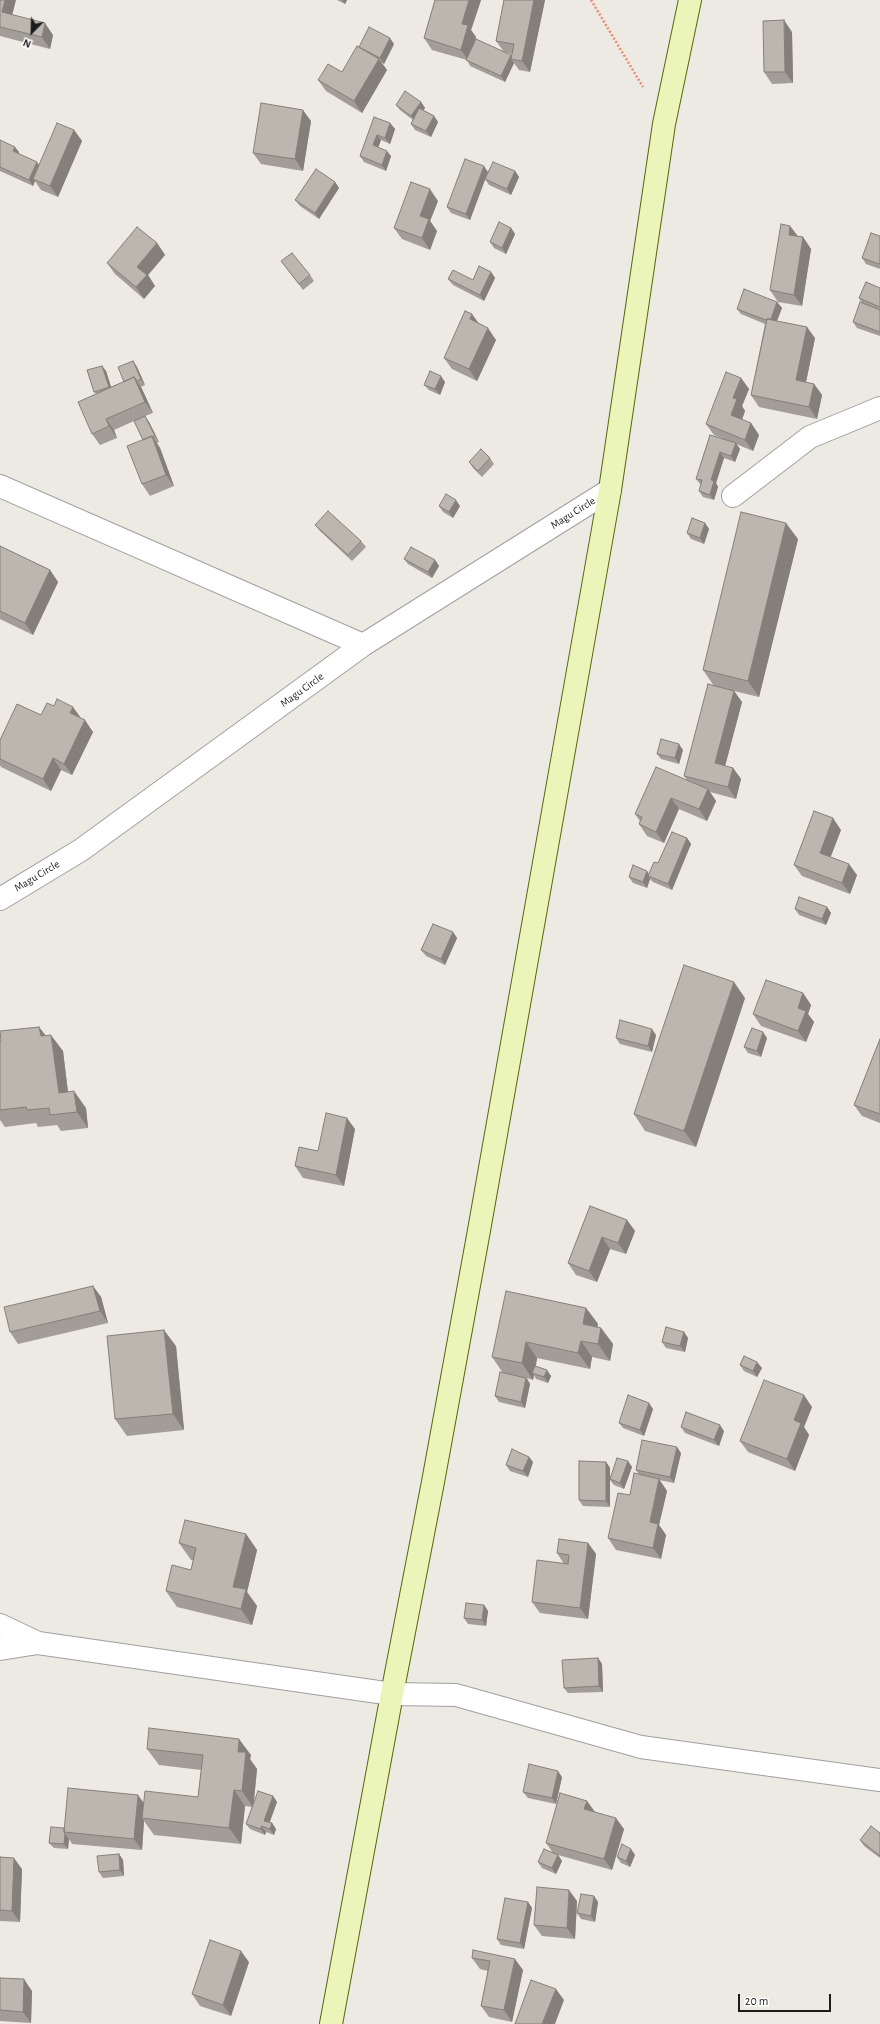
<!DOCTYPE html>
<html>
<head>
<meta charset="utf-8">
<style>
	body { margin:0 }
	#map { position:relative; width:880px; height:2024px; overflow:hidden; background:#eceae2; font-family:"Alegreya Sans",sans-serif }
	canvas { display:block }
	.north { position:absolute; left:12px; top:12px; width:40px; height:40px; -webkit-text-stroke:3px #fff; paint-order:stroke; rotate:203deg; font-size:11px; font-weight:700; line-height:16px; text-align:center; color:#1c1c1c }
	.north::after { content:''; display:block; margin:auto; width:14px; height:18px; background:#1c1c1c; clip-path:polygon(50% 0,100% 100%,50% 72%,0 100%) }
	.scale { position:absolute; left:738px; top:1994px; width:93px; height:18px; box-sizing:border-box; border:2px solid #1c1c1c; border-top:0; padding-left:5px; font-size:12px; line-height:14px; white-space:nowrap; color:#1c1c1c; -webkit-text-stroke:3px #fff; paint-order:stroke }
</style>
</head>
<body>
<div id="map">
<canvas width="880" height="2024"></canvas>
<div class="north">N</div>
<div class="scale">20 m</div>
</div>
<script>
const ctx = document.querySelector('canvas').getContext('2d');
ctx.lineJoin = 'round';
function shape(rows) {
  const path = new Path2D();
  for (const r of rows) {
    path.moveTo(r[0], r[1]);
    for (let i = 2; i < r.length; i += 2) path.lineTo(r[i], r[i + 1]);
  }
  return path;
}
function strokePath(path, color, width, dash) {
  ctx.strokeStyle = color;
  ctx.lineWidth = width;
  ctx.lineCap = dash ? 'butt' : 'round';
  ctx.setLineDash(dash || []);
  ctx.stroke(path);
}
function paint(path, color) {
  ctx.fillStyle = color;
  ctx.fill(path, 'evenodd');
}
function drawText(font, color, halo, rows, align = 'center') {
  ctx.font = font + ' "Alegreya Sans",sans-serif';
  ctx.lineWidth = 3;
  ctx.setLineDash([]);
  ctx.textBaseline = 'middle';
  ctx.strokeStyle = halo;
  ctx.fillStyle = color;
  for (const [text, x, y, turn = 0] of rows) {
    ctx.save();
    ctx.translate(x, y);
    ctx.rotate((+turn || 0) * Math.PI / 180);
    ctx.textAlign = isNaN(turn) ? turn : align;
    if (halo) ctx.strokeText(text, 0, 0);
    ctx.fillText(text, 0, 0);
    ctx.restore();
  }
}
const path = shape([
	[591,0,643,87]
]);
const street = shape([
	[0,486,363,645],
	[733,496,810,437,880,408],
	[0,899,81,850,363,645,610,490],
	[0,1625,38,1643],
	[0,1649,38,1643,392,1694,456,1695,641,1747,880,1780]
]);
const secondary = shape([
	[331,2024,392,1694,433,1482,478,1236,610,490,664,124,690,0]
]);
const wall = shape([
	[0,0,12,15,53,35,50,49,0,36],
	[337,0,347,0,345,4],
	[435,0,481,0,471,30,476,37,475,42,511,56,512,54,504,52,496,41,504,0,545,0,530,72,519,70,514,63,505,82,470,66,467,60,432,50,424,38],
	[792,32,793,83,772,84,764,72],
	[394,44,384,64,381,62,387,70,362,113,326,91,318,80,342,72,359,47],
	[421,102,425,108,423,110,434,116,438,122,431,137,415,130,411,124,413,120,400,110,396,105],
	[374,117,390,123,395,129,390,144,381,140,378,147,391,156,386,171,364,162,360,156],
	[311,121,303,171,261,164,253,153],
	[74,130,82,141,58,197,41,190,35,181,33,186,0,171,0,141,19,152,19,154,39,165],
	[515,171,519,177,511,195,489,185,485,179,470,220,451,213,447,207,488,172,486,177],
	[335,182,339,188,319,219,300,206,295,200],
	[438,201,430,221,437,231,430,250,402,239,394,228],
	[790,226,798,236,803,237,811,249,802,306,778,302,770,290],
	[511,228,515,234,506,254,494,248,490,242],
	[880,236,880,269,866,264,862,258],
	[157,243,165,255,148,275,155,286,144,299,115,274,107,263],
	[281,261,310,275,314,281,303,290],
	[491,272,495,278,484,301,453,285,448,279,473,280],
	[880,288,880,336,857,328,853,322,862,303,859,298],
	[777,302,782,308,777,321,815,338,806,382,814,384,822,395,817,419,759,407,751,395,765,324,741,314,737,309],
	[478,324,496,340,477,381,452,369,444,358],
	[133,361,137,367,145,385,141,387,153,413,145,416,149,422,159,442,157,443,160,448,174,486,150,496,142,484,143,440,134,421,114,430,117,438,100,445,92,434,96,394,94,392,102,366,106,371,111,387,124,382],
	[741,378,749,389,742,406,745,411,742,420,751,423,759,435,753,451,736,444,740,449,735,462,724,458,716,483,718,487,714,500,703,497,699,491,701,485,696,479,710,435,731,442,714,435,706,424],
	[445,382,440,395,429,390,424,385],
	[490,458,494,464,482,477,473,468,469,462],
	[439,506,460,506,453,518,443,512],
	[705,523,709,529,704,544,691,539,687,533],
	[315,525,361,541,366,547,352,561,320,531],
	[798,539,759,697,734,691,742,702,725,766,733,768,741,779,736,799,710,792,716,801,707,821,679,809,664,843,647,836,639,824,640,821,635,814,687,780,684,776,714,686,703,670],
	[0,546,50,570,58,582,33,635,0,619],
	[404,559,435,560,439,566,432,578,408,564],
	[41,715,81,719,93,732,72,775,61,770,51,791,1,767,0,765,0,740],
	[683,750,679,764,661,759,657,754],
	[841,830,830,857,857,875,850,894,802,876,794,865],
	[687,838,691,844,672,890,653,882,650,879,647,888,633,883,629,877,649,874,658,863],
	[827,907,831,913,826,925,799,915,795,909],
	[453,932,457,938,445,965,426,956,421,950],
	[803,993,811,1005,808,1014,814,1022,806,1042,761,1026,753,1014],
	[745,998,696,1147,645,1131,634,1114],
	[39,1027,46,1036,63,1051,68,1092,86,1108,88,1128,61,1131,57,1125,38,1127,36,1123,5,1127,0,1120,0,1041],
	[656,1035,652,1052,620,1044,616,1038],
	[767,1038,761,1057,748,1053,744,1047],
	[880,1039,880,1123,862,1116,854,1105],
	[355,1129,344,1186,303,1178,295,1166],
	[590,1206,627,1220,635,1231,626,1254,610,1249,597,1282,576,1275,568,1263],
	[93,1286,101,1297,108,1323,18,1344,10,1332],
	[586,1308,598,1324,597,1327,601,1328,613,1344,610,1361,592,1357,590,1369,537,1358,536,1366,551,1376,548,1383,536,1379,534,1375,533,1380,527,1378,530,1384,525,1408,499,1402,495,1396,503,1373,492,1357],
	[684,1332,688,1338,685,1352,666,1348,662,1342],
	[176,1346,184,1430,127,1436,115,1419],
	[740,1365,762,1368,757,1377,744,1371],
	[812,1407,804,1427,809,1435,795,1471,748,1452,740,1441],
	[653,1409,644,1436,623,1428,619,1423],
	[681,1427,724,1431,719,1446,685,1433],
	[681,1453,674,1483,659,1480,667,1491,659,1525,666,1535,661,1559,616,1550,608,1538,639,1475,636,1470],
	[529,1457,533,1462,528,1477,510,1471,506,1465],
	[628,1461,632,1467,624,1489,614,1485,610,1480,610,1507,583,1506,579,1500,606,1462,610,1468,610,1477],
	[246,1534,257,1550,247,1592,257,1606,252,1625,177,1607,166,1591,191,1570,193,1560,191,1560,179,1543],
	[588,1543,596,1554,588,1619,540,1613,532,1602,564,1564,557,1553],
	[484,1605,488,1611,486,1626,468,1624,464,1618],
	[598,1658,602,1664,603,1692,568,1693,564,1688],
	[147,1749,251,1755,250,1759,257,1769,254,1803,273,1796,277,1802,269,1823,272,1823,276,1829,274,1835,266,1832,265,1835,250,1829,246,1824,252,1807,245,1806,241,1844,154,1835,144,1821,142,1850,72,1844,69,1839,68,1849,54,1848,49,1843,64,1828,144,1804,198,1797,201,1770,159,1765],
	[562,1777,556,1804,528,1798,523,1792],
	[587,1801,594,1811,624,1829,612,1870,558,1855,562,1861,556,1874,542,1868,538,1862,553,1853,546,1843],
	[880,1833,880,1858,864,1846,860,1840],
	[631,1849,635,1855,630,1867,621,1863,617,1857],
	[119,1854,123,1860,124,1876,103,1878,99,1872],
	[0,1857,22,1869,20,1922,0,1921],
	[594,1896,598,1902,595,1922,581,1919,577,1913],
	[577,1901,575,1939,542,1936,534,1925],
	[528,1902,532,1908,524,1949,501,1945,497,1939],
	[473,1950,523,1970,512,2022,489,2017,481,2006,488,1971,480,1969,472,1958],
	[249,1962,231,2016,200,2006,192,1994],
	[0,1978,32,1991,31,2023,0,2021]
]);
const shadedWall = shape([
	[5,0,16,0,10,24,2,12],
	[342,0,347,0,345,4],
	[469,0,481,0,471,30,476,37,469,61,461,50,462,24],
	[534,0,545,0,530,72,522,61],
	[784,20,792,32,793,83,785,72],
	[45,23,53,35,50,49,42,37],
	[390,38,394,44,384,64,380,58],
	[511,55,514,60,511,59,514,63,505,82,501,76],
	[379,59,387,70,362,113,354,101],
	[421,102,425,108,415,121,411,116],
	[303,110,311,121,303,171,295,159],
	[434,116,438,122,431,137,426,131],
	[390,123,395,129,390,144,385,138],
	[74,130,82,141,58,197,50,186],
	[377,135,381,140,377,151,373,145],
	[15,147,19,152,17,157,13,151],
	[387,151,391,156,386,171,382,165],
	[37,162,41,168,33,179,35,181,33,186,29,180],
	[484,166,488,172,470,220,466,214],
	[515,171,519,177,511,195,507,189],
	[335,182,339,188,319,219,315,213],
	[430,189,438,201,430,221,437,231,430,250,422,238,420,216],
	[790,226,798,237,789,235],
	[511,228,515,234,506,254,502,248],
	[803,237,811,249,802,306,794,295],
	[157,243,165,255,148,275,155,286,144,299,136,287,137,267],
	[491,272,495,278,484,301,480,295],
	[777,302,782,308,774,328,770,322],
	[472,314,480,325,470,319],
	[807,327,815,338,804,392,796,380],
	[488,328,496,340,477,381,469,369],
	[133,361,137,367,145,385,141,379],
	[102,366,106,371,113,393,109,387],
	[441,376,445,382,440,395,435,389],
	[134,377,142,389,153,413,145,402],
	[741,378,749,389,742,406,745,411,739,427,731,415,733,398],
	[814,384,822,395,817,419,809,407],
	[145,416,149,422,159,442,155,436],
	[106,419,114,430,117,438,109,426],
	[751,423,759,435,753,451,745,440],
	[152,436,160,448,174,486,166,475],
	[736,443,740,449,735,462,731,456],
	[720,452,724,458,716,483,718,487,714,500,710,495,711,480],
	[456,500,460,506,453,518,449,512],
	[705,523,709,529,704,544,700,538],
	[786,523,798,539,759,697,748,681],
	[435,560,439,566,432,578,428,572],
	[50,570,58,582,33,635,25,623],
	[734,691,742,702,723,774,715,763],
	[73,707,81,718,70,713],
	[85,720,93,732,72,775,64,764],
	[679,744,683,750,679,764,675,758],
	[53,758,61,770,51,791,43,779],
	[733,768,741,779,736,799,728,787],
	[708,789,716,801,707,821,699,809],
	[671,798,679,809,664,843,656,832],
	[833,818,841,830,828,864,820,853],
	[687,838,691,844,672,890,668,884],
	[849,864,857,875,850,894,842,883],
	[647,871,651,877,648,876,650,879,647,888,643,882],
	[827,907,831,913,826,925,822,919],
	[453,932,457,938,445,965,441,959],
	[734,982,745,998,696,1147,684,1131],
	[803,993,811,1005,808,1014,814,1022,806,1042,798,1031,798,1008],
	[39,1027,51,1043,41,1036],
	[652,1029,656,1035,652,1052,648,1046],
	[763,1032,767,1038,761,1057,757,1051],
	[51,1035,63,1051,70,1109,59,1093],
	[74,1091,86,1108,88,1128,77,1112],
	[347,1118,355,1129,344,1186,336,1175],
	[627,1220,635,1231,626,1254,618,1243],
	[602,1237,610,1249,597,1282,589,1271],
	[93,1286,101,1297,108,1323,100,1311],
	[586,1308,598,1324,595,1340,583,1324],
	[601,1328,613,1344,610,1361,598,1344],
	[164,1330,176,1346,184,1430,173,1414],
	[684,1332,688,1338,685,1352,680,1346],
	[581,1341,592,1357,590,1369,578,1353],
	[526,1342,537,1358,534,1374,532,1373,534,1375,533,1380,522,1363],
	[757,1362,762,1368,757,1377,753,1371],
	[547,1370,551,1376,548,1383,544,1377],
	[526,1378,530,1384,525,1408,521,1402],
	[804,1395,812,1407,804,1427,809,1435,795,1471,787,1459,794,1420],
	[649,1403,653,1409,644,1436,640,1430],
	[720,1425,724,1431,719,1446,714,1440],
	[677,1447,681,1453,674,1483,670,1477],
	[529,1457,533,1462,528,1477,523,1471],
	[628,1461,632,1467,624,1489,620,1483],
	[606,1462,610,1468,610,1507,606,1501],
	[659,1479,667,1491,659,1525,666,1535,661,1559,653,1548,650,1522],
	[246,1534,257,1550,247,1592,257,1606,252,1625,241,1609,233,1587],
	[588,1543,596,1554,588,1619,580,1608],
	[484,1605,488,1611,486,1626,482,1620],
	[598,1658,602,1664,603,1692,599,1686],
	[239,1739,251,1755,250,1759,257,1769,253,1807,242,1791,238,1752],
	[558,1771,562,1777,556,1804,552,1798],
	[234,1790,245,1806,241,1844,229,1828],
	[138,1795,146,1806,142,1818,144,1821,142,1850,134,1839],
	[273,1796,277,1802,268,1827,264,1821],
	[587,1801,595,1812,584,1809],
	[616,1818,624,1829,612,1870,604,1859],
	[272,1823,276,1829,274,1835,270,1829],
	[261,1826,266,1832,265,1835,261,1829],
	[65,1834,69,1839,68,1849,64,1844],
	[631,1849,635,1855,630,1867,626,1861],
	[119,1854,123,1860,124,1876,120,1870],
	[558,1855,562,1861,556,1874,552,1868],
	[14,1858,22,1869,20,1922,12,1911],
	[569,1890,577,1901,575,1939,567,1928],
	[594,1896,598,1902,595,1922,591,1916],
	[528,1902,532,1908,524,1949,520,1943],
	[241,1951,249,1962,231,2016,223,2005],
	[515,1959,523,1970,512,2022,504,2010],
	[24,1979,32,1991,31,2023,23,2012],
	[556,1989,564,2000,555,2024,542,2024]
]);
const building = shape([
	[0,0,5,0,2,12,45,23,42,37,0,27,0,0],
	[435,0,469,0,462,24,468,25,461,50,424,38,435,0],
	[504,0,534,0,522,61,511,59,514,44,496,41,504,0],
	[784,20,785,72,764,72,763,21,784,20],
	[369,27,390,38,380,58,359,47,369,27],
	[476,39,511,55,501,76,466,60,476,39],
	[357,46,379,59,354,101,318,80,328,64,342,72,357,46],
	[405,91,421,102,411,116,396,105,405,91],
	[261,103,303,110,295,159,253,153,261,103],
	[419,108,434,116,426,131,411,124,419,108],
	[374,117,390,123,385,138,377,135,373,145,387,151,382,165,360,156,374,117],
	[57,123,74,130,50,186,33,179,57,123],
	[0,140,15,147,13,151,37,162,29,180,0,167,0,140],
	[465,159,484,166,466,214,447,207,465,159],
	[493,162,515,171,507,189,485,179,493,162],
	[316,169,335,182,315,213,295,200,316,169],
	[411,182,430,189,420,216,429,219,422,238,394,228,411,182],
	[499,222,511,228,502,248,490,242,499,222],
	[781,224,790,226,789,235,803,237,794,295,770,290,781,224],
	[137,227,157,243,137,267,147,275,136,287,107,263,137,227],
	[871,233,880,236,880,262,879,264,862,258,871,233],
	[292,253,310,275,299,284,281,261,292,253],
	[479,266,491,272,480,295,448,279,453,270,473,280,479,266],
	[866,282,880,288,880,307,859,298,866,282],
	[744,289,777,302,771,319,767,319,766,320,737,309,744,289],
	[860,302,880,310,880,332,853,322,860,302],
	[465,311,472,314,470,319,488,328,469,369,444,358,465,311],
	[767,319,807,327,796,380,814,384,809,407,751,395,767,319],
	[133,361,141,379,137,381,134,377,124,382,118,367,133,361],
	[102,366,109,387,94,392,87,370,102,366],
	[430,371,441,376,435,389,424,385,430,371],
	[726,372,741,378,733,398,737,399,731,415,751,423,745,440,706,424,726,372],
	[134,377,145,402,106,419,109,426,92,434,78,402,134,377],
	[145,416,155,436,152,438,152,436,143,440,134,421,145,416],
	[710,435,736,443,731,456,720,452,711,480,714,481,710,495,699,491,702,480,696,479,710,435],
	[152,436,166,475,142,484,127,446,152,436],
	[481,449,490,458,478,471,469,462,481,449],
	[446,494,456,500,449,512,439,506,446,494],
	[328,511,361,541,348,555,315,525,328,511],
	[741,512,786,523,748,681,703,670,741,512],
	[692,518,705,523,700,538,687,533,692,518],
	[0,546,50,570,25,623,0,611,0,546],
	[411,547,435,560,428,572,404,559,411,547],
	[708,684,734,691,715,763,733,768,728,787,684,776,708,684],
	[57,699,73,707,70,713,85,720,64,764,53,758,43,779,0,759,0,740,17,704,41,715,47,703,54,706,57,699],
	[661,739,679,744,675,758,657,754,661,739],
	[656,767,708,789,699,809,671,798,656,832,639,824,642,817,635,814,656,767],
	[814,811,833,818,820,853,849,864,842,883,794,865,814,811],
	[672,832,687,838,668,884,648,876,654,862,658,863,672,832],
	[633,865,647,871,643,882,629,877,633,865],
	[799,897,827,907,822,919,795,909,799,897],
	[433,924,453,932,441,959,421,950,433,924],
	[684,965,734,982,684,1131,634,1114,684,965],
	[766,980,803,993,798,1008,806,1011,798,1031,753,1014,766,980],
	[620,1020,652,1029,648,1046,616,1038,620,1020],
	[39,1027,41,1036,51,1035,59,1093,74,1091,77,1112,50,1115,49,1108,27,1110,26,1107,0,1110,0,1041,1,1041,0,1031,39,1027],
	[752,1028,763,1032,757,1051,744,1047,752,1028],
	[880,1039,880,1114,854,1105,880,1039],
	[326,1113,347,1118,336,1175,295,1166,299,1147,318,1151,326,1113],
	[590,1206,627,1220,618,1243,602,1237,589,1271,568,1263,590,1206],
	[93,1286,100,1311,10,1332,4,1307,93,1286],
	[506,1291,586,1308,583,1324,601,1328,598,1344,581,1341,578,1353,526,1342,522,1363,492,1357,506,1291],
	[666,1327,684,1332,680,1346,662,1342,666,1327],
	[164,1330,173,1414,115,1419,107,1336,164,1330],
	[744,1356,757,1362,753,1371,740,1365,744,1356],
	[535,1366,547,1370,544,1377,532,1373,535,1366],
	[500,1372,526,1378,521,1402,495,1396,500,1372],
	[764,1380,804,1395,794,1420,801,1423,787,1459,740,1441,764,1380],
	[628,1395,649,1403,640,1430,619,1423,628,1395],
	[686,1412,720,1425,714,1440,681,1427,686,1412],
	[642,1440,677,1447,670,1477,636,1470,642,1440],
	[512,1449,529,1457,523,1471,506,1465,512,1449],
	[617,1458,628,1461,620,1483,610,1479,617,1458],
	[579,1461,606,1462,606,1501,579,1500,579,1461],
	[634,1473,659,1479,650,1522,658,1524,653,1548,608,1538,618,1493,630,1495,634,1473],
	[185,1520,246,1534,233,1587,246,1589,241,1609,166,1591,172,1565,191,1570,196,1548,179,1543,185,1520],
	[559,1539,588,1543,580,1608,532,1602,537,1560,568,1564,569,1555,557,1553,559,1539],
	[466,1603,484,1605,482,1620,464,1618,466,1603],
	[598,1658,599,1686,564,1688,562,1660,598,1658],
	[149,1728,239,1739,238,1752,246,1752,242,1791,234,1790,229,1828,142,1818,145,1791,198,1797,203,1755,147,1749,149,1728],
	[529,1764,558,1771,552,1798,523,1792,529,1764],
	[68,1788,138,1795,134,1839,64,1832,68,1788],
	[258,1791,273,1796,264,1821,272,1823,270,1829,261,1826,261,1829,246,1824,258,1791],
	[560,1793,587,1801,584,1809,616,1818,604,1859,546,1843,560,1793],
	[871,1826,880,1833,880,1856,860,1840,871,1826],
	[51,1827,64,1828,64,1832,65,1834,64,1844,49,1843,51,1827],
	[622,1844,631,1849,626,1861,617,1857,622,1844],
	[544,1849,558,1855,552,1868,538,1862,544,1849],
	[119,1854,120,1870,99,1872,97,1856,119,1854],
	[0,1857,14,1858,12,1911,0,1910,0,1857],
	[537,1887,569,1890,567,1928,534,1925,537,1887],
	[581,1894,594,1896,591,1916,577,1913,581,1894],
	[505,1898,528,1902,520,1943,497,1939,505,1898],
	[210,1940,241,1951,223,2005,192,1994,210,1940],
	[473,1950,515,1959,504,2010,481,2006,490,1961,472,1958,473,1950],
	[0,1978,24,1979,23,2012,0,2010,0,1978],
	[531,1980,556,1989,542,2024,515,2024,531,1980]
]);
const streetNames = [
	["Magu Circle",573,513,-32],
	["Magu Circle",302,690,-36],
	["Magu Circle",37,876,-31]
];
strokePath(street, '#a0a0a0', 24);
strokePath(secondary, '#56680d', 24);
strokePath(path, '#ee8a71', 2.5, [2, 2]);
strokePath(street, '#fff', 22);
strokePath(secondary, '#ebf4b9', 22);
paint(wall, '#a29d96');
paint(shadedWall, '#847f7a');
paint(building, '#bcb6af');
strokePath(building, '#847f7a', 1);
drawText('11px', '#1c1c1c', '#fff', streetNames);
</script>
</body>
</html>
